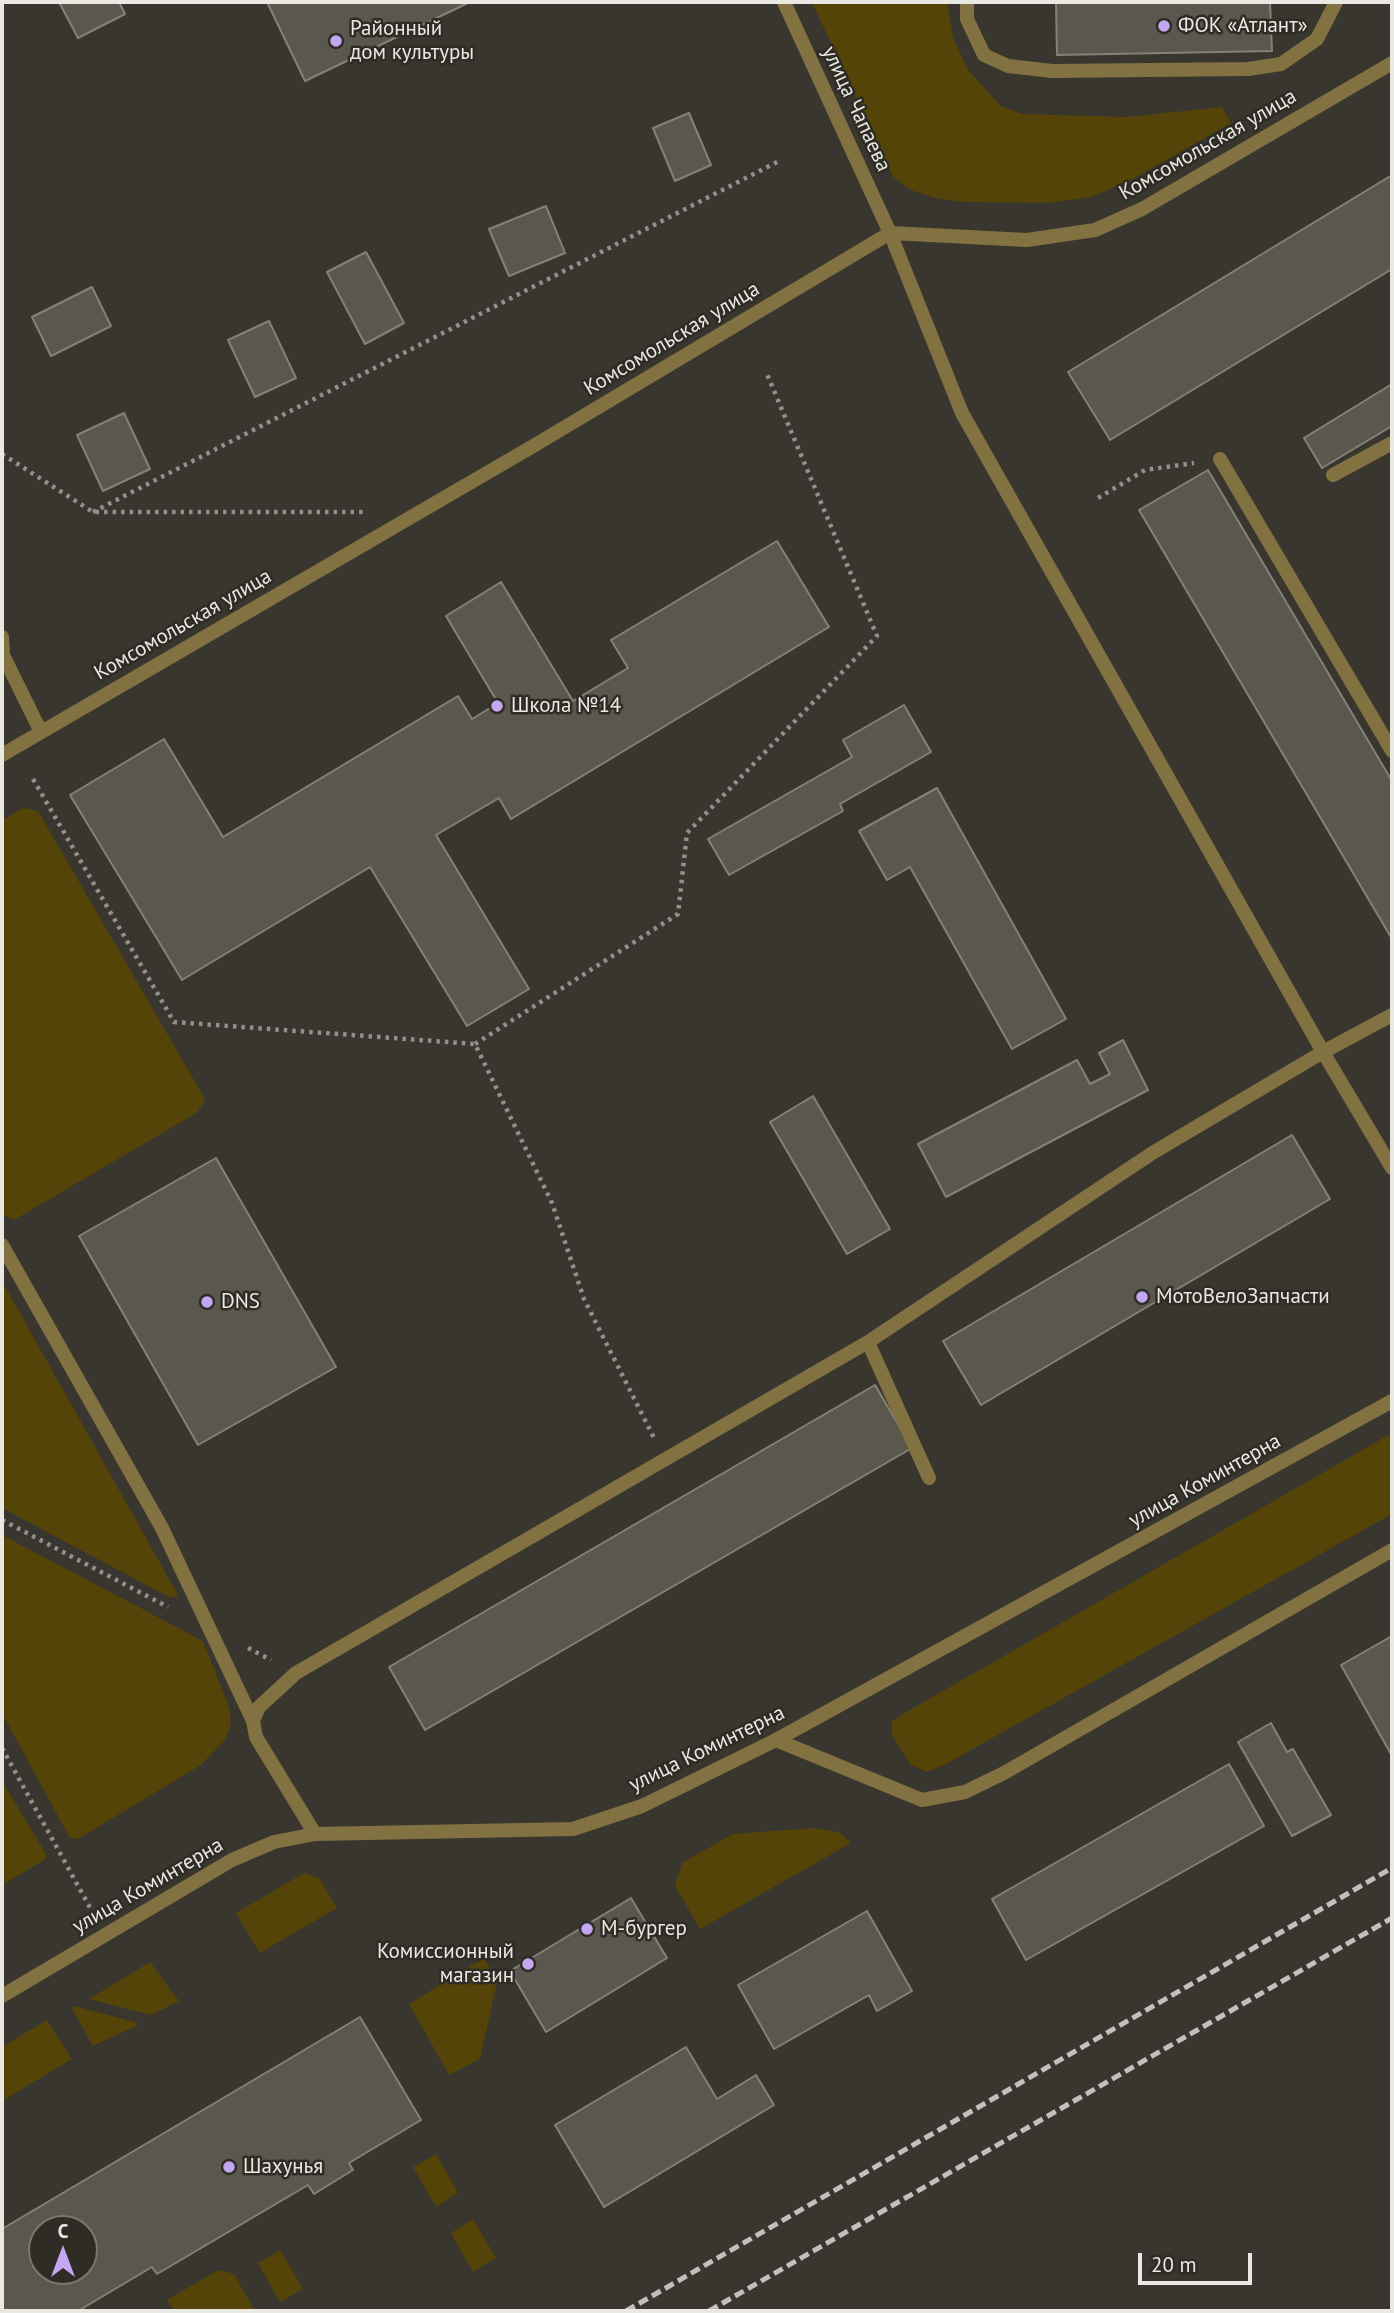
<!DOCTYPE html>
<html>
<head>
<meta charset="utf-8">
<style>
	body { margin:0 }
	#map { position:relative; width:1394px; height:2313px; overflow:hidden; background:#38362e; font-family:"PT Sans",sans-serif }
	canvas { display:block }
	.frame { position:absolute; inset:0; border:4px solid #e9e8e3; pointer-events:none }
	.north { position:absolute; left:28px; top:2215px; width:70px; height:70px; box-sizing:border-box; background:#2e2c24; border:2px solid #797770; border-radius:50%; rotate:0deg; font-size:19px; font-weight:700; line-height:28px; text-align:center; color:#e9e8e3 }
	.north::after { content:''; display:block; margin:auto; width:24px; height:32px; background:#c4a7f1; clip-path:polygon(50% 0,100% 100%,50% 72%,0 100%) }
	.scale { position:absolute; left:1138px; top:2253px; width:114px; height:32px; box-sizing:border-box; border:4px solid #e9e8e3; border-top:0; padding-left:9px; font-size:21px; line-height:24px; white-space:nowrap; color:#e9e8e3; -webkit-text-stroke:5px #2e2c24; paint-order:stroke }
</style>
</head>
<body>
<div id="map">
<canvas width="1394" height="2313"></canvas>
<div class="frame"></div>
<div class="north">С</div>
<div class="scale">20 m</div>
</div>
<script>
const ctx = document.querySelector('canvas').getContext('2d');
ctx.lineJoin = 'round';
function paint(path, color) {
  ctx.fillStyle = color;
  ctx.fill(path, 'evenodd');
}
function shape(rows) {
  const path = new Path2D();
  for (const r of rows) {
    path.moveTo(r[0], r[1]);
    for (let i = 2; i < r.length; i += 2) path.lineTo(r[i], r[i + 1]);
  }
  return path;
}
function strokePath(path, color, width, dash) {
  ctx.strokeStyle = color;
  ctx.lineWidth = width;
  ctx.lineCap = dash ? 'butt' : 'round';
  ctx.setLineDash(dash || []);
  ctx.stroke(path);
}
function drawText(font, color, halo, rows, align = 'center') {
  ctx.font = font + ' "PT Sans",sans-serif';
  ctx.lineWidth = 5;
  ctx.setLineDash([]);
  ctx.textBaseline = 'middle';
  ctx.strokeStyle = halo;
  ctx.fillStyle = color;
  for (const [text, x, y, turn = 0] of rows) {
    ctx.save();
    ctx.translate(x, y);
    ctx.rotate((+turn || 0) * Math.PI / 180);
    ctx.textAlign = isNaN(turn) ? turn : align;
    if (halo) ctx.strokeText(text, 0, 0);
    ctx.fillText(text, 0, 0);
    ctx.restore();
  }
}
const green = shape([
	[812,2,947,2,953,37,968,70,1001,106,1022,114,1126,117,1222,107,1231,123,1133,179,1092,197,1047,203,964,202,935,198,911,190,893,177],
	[23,808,38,811,205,1099,198,1112,14,1220,2,1214,2,820],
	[2,1281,178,1595,171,1598,2,1508],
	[1392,1433,1392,1514,946,1764,927,1772,910,1764,892,1735,892,1722,903,1714],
	[2,1535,203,1641,230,1710,231,1723,225,1740,201,1765,78,1839,70,1838,2,1713],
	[2,1781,45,1852,46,1859,2,1885],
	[813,1828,839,1832,851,1843,700,1929,675,1886,682,1863,733,1834],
	[304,1873,319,1878,337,1908,260,1953,236,1913],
	[484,1958,497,1982,480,2059,449,2075,409,2004],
	[150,1962,179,2001,151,2015,89,1999],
	[74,2006,138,2023,138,2025,93,2046,72,2009],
	[47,2020,72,2059,2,2101,2,2047],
	[436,2154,458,2193,436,2207,413,2167],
	[473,2219,496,2258,473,2272,451,2233],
	[280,2250,303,2289,280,2302,258,2263],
	[218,2270,234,2274,255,2311,174,2311,167,2300]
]);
const building = shape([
	[59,2,119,2,125,14,78,38,59,2],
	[267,2,470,2,305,81,267,2],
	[1056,2,1270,2,1272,51,1057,55,1056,2],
	[689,113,711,165,675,181,653,128,689,113],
	[1392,175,1392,269,1110,440,1068,372,1392,175],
	[546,206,565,253,509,276,489,229,546,206],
	[366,252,404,323,365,344,327,272,366,252],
	[92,287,111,326,51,356,32,317,92,287],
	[269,321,296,378,255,397,228,340,269,321],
	[1392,384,1392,426,1322,468,1304,438,1392,384],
	[124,413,150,469,103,491,77,435,124,413],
	[1208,470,1392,781,1392,939,1139,510,1208,470],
	[777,541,829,627,511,819,499,798,436,835,529,989,467,1026,370,867,182,980,70,795,164,739,223,837,458,696,472,719,498,703,446,616,501,582,573,701,628,668,611,640,777,541],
	[904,705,931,752,840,804,843,811,729,875,708,839,852,757,843,740,904,705],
	[937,788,1066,1019,1012,1049,910,867,887,880,859,831,937,788],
	[1123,1040,1148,1090,946,1197,918,1144,1077,1060,1090,1084,1110,1074,1099,1053,1123,1040],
	[813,1096,890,1229,847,1254,770,1122,813,1096],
	[1292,1135,1330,1199,981,1405,943,1341,1292,1135],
	[216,1158,336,1367,198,1445,79,1236,216,1158],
	[875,1385,912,1448,425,1730,389,1667,875,1385],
	[1392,1636,1392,1756,1341,1665,1392,1636],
	[1271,1723,1287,1752,1293,1749,1331,1815,1292,1836,1238,1742,1271,1723],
	[1229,1764,1264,1826,1026,1960,992,1899,1229,1764],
	[631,1898,667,1958,546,2032,510,1971,631,1898],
	[867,1911,912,1991,877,2011,869,1995,774,2049,738,1985,867,1911],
	[360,2017,421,2120,349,2163,353,2170,314,2194,308,2185,157,2274,152,2267,78,2311,2,2311,2,2229,360,2017],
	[42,2229,84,2229,84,2271,42,2271,42,2229],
	[686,2047,717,2099,756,2075,774,2105,604,2207,555,2125,686,2047]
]);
const path = shape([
	[2,454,93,512,366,512],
	[1098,498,1145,470,1194,463],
	[93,512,781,160],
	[33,779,174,1022,475,1044,552,1203,584,1299,654,1438],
	[475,1044,678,914,687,833,877,636,767,374],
	[2,1520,168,1607],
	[248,1648,271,1660],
	[2,1748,93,1913]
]);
const service = shape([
	[967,2,967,19,984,55,1008,66,1052,71,1248,69,1281,64,1317,39,1336,2],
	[890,233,962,413,1323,1052,1392,1168],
	[1220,459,1392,751],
	[2,1245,162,1528,253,1721],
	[868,1342,929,1478],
	[776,1740,922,1800,965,1792,1004,1773,1392,1550],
	[315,1834,256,1737,253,1721,259,1707,296,1673,868,1342,1154,1152,1323,1052,1392,1015]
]);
const minor = shape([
	[784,2,890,233],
	[1333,475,1392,443],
	[2,637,3,655,41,732],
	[2,755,535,445,890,233,1027,240,1095,230,1142,209,1392,63]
]);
const tertiary = shape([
	[2,1996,232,1860,274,1842,315,1834,573,1829,642,1806,776,1740,1392,1401]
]);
const rail = shape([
	[626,2311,1392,1868],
	[709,2311,1392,1918]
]);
const markers = [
	[1164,26,7,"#c4a7f1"],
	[336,41,7,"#c4a7f1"],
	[497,706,7,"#c4a7f1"],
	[1142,1297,7,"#c4a7f1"],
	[207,1302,7,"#c4a7f1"],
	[587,1929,7,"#c4a7f1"],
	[528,1964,7,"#c4a7f1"],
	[229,2167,7,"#c4a7f1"]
];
const poiNames = [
	["ФОК «Атлант»",1178,26],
	["Районный",350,29],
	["дом культуры",350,53],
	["Школа №14",511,706],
	["МотоВелоЗапчасти",1156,1297],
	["DNS",221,1302],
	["М-бургер",601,1929],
	["Комиссионный",514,1952,"right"],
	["магазин",514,1976,"right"],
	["Шахунья",243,2167]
];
const streetNames = [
	["улица Чапаева",856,109,65],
	["Комсомольская улица",1208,145,-30],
	["Комсомольская улица",672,339,-31],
	["Комсомольская улица",183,625,-30],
	["улица Коминтерна",1205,1481,-29],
	["улица Коминтерна",707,1749,-26],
	["улица Коминтерна",148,1886,-30]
];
paint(green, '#554408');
paint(building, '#5a574e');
strokePath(building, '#848177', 2);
strokePath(path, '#92908a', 4.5, [3.5, 5]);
strokePath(service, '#827241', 14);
strokePath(minor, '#827241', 14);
strokePath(tertiary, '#827241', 14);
strokePath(rail, '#c1c0ba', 5, [10, 5]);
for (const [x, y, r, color] of markers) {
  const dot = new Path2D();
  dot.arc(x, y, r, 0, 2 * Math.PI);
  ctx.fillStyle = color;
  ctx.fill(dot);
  strokePath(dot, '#2e2c24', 2.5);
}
drawText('21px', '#e9e8e3', '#2e2c24', poiNames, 'left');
drawText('21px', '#e9e8e3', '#2e2c24', streetNames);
</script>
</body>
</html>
